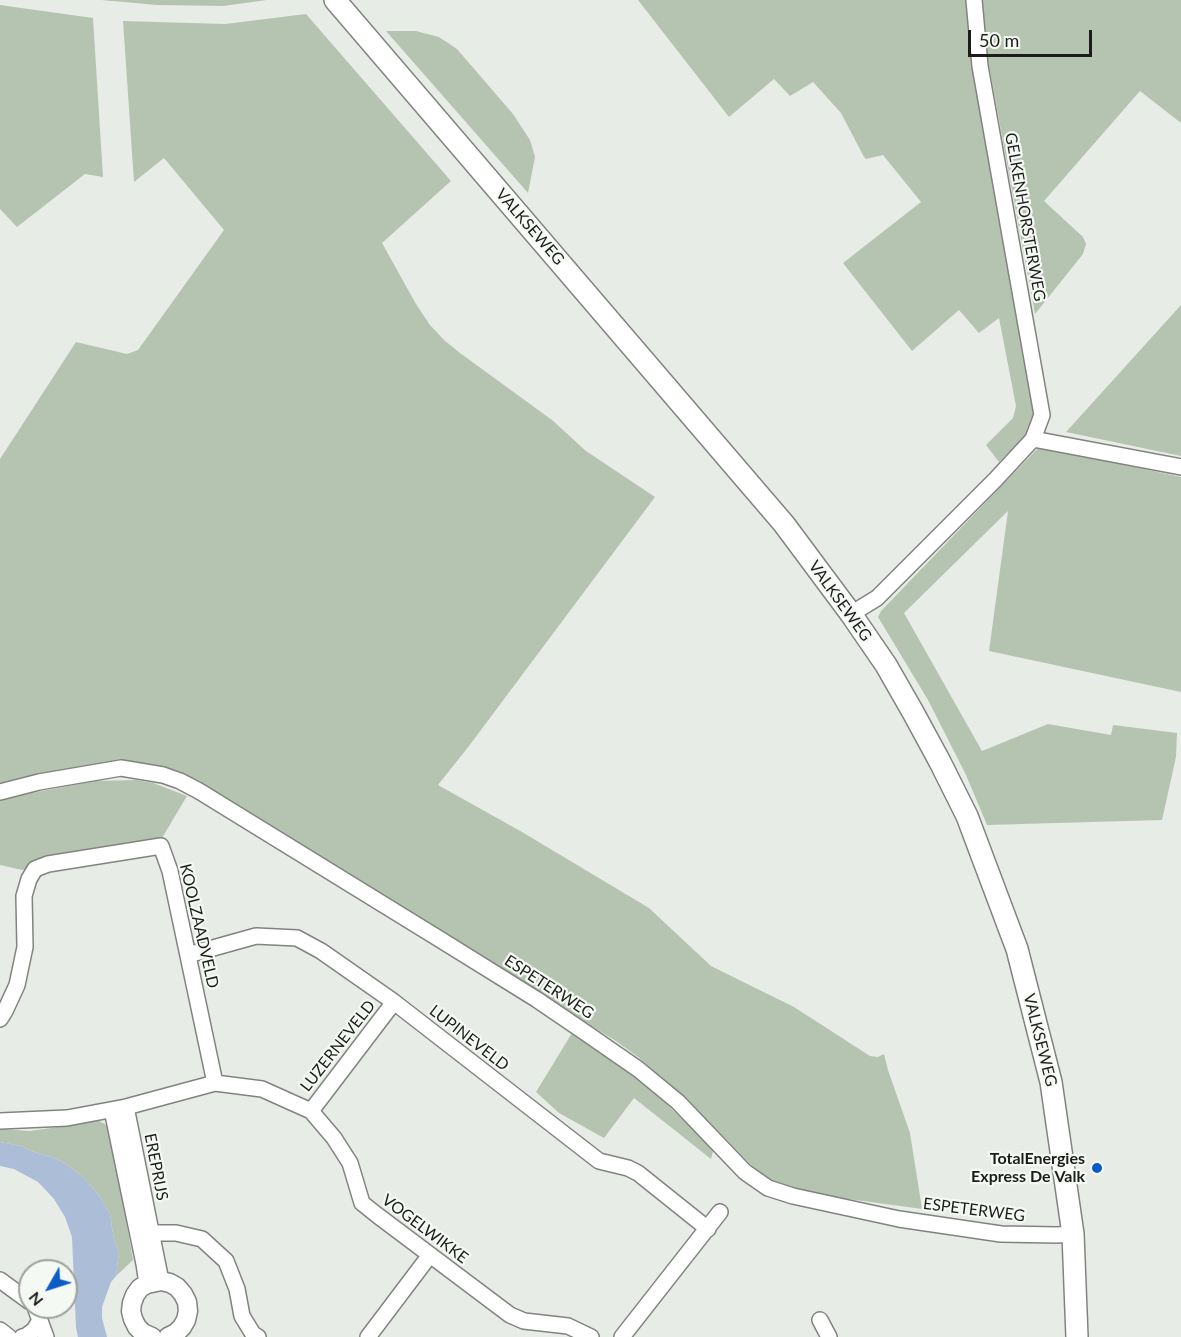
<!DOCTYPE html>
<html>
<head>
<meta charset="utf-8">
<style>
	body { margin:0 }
	#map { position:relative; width:1181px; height:1337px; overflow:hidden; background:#e8ece6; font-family:Lato,sans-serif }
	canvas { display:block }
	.north { position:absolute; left:18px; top:1259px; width:60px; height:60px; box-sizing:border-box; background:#f5f9f4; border:2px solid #9ea19d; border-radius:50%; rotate:231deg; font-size:16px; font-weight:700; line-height:24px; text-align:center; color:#1c1d1b }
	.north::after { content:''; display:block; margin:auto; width:21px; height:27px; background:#0d5bc5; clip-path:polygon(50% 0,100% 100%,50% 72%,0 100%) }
	.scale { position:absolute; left:968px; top:30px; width:124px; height:27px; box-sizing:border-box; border:3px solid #1c1d1b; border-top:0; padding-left:8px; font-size:18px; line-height:21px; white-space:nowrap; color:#1c1d1b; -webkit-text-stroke:4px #f5f9f4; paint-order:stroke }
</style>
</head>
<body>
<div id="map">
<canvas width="1181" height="1337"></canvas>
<div class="north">N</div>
<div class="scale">50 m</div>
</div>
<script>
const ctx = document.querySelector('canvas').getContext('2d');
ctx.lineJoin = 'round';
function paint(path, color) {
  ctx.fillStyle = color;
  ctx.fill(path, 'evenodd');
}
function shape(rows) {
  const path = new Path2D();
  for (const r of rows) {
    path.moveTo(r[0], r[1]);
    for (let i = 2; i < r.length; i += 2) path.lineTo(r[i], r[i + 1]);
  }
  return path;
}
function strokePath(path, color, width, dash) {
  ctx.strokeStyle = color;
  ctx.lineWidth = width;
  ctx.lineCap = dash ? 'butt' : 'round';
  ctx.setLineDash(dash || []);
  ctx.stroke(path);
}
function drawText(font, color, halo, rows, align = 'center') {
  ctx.font = font + ' Lato,sans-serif';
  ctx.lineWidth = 4.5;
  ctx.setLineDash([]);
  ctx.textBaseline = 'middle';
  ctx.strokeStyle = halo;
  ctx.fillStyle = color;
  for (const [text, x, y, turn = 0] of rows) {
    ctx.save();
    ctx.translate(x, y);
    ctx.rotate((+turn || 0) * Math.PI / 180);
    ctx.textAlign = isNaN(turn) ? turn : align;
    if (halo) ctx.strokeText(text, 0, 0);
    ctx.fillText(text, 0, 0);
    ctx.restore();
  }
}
const green = shape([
	[101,0,267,0,223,6,157,5],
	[638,0,967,0,971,41,1037,410,1032,426,1023,438,999,462,986,445,1013,418,1016,406,999,318,979,333,959,310,912,351,843,263,921,202,883,155,866,159,864,157,841,113,813,82,790,96,774,79,729,117],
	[983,0,1181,0,1181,123,1140,91,1044,201,1083,237,1086,244,1083,254,1035,314,987,55,983,13],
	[0,5,93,18,103,177,85,174,17,227,0,209],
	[306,14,451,181,382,243,416,304,430,325,444,340,460,353,552,420,586,451,655,497,469,746,438,785,522,832,649,908,711,966,794,1007,870,1056,878,1057,884,1054,888,1070,910,1133,922,1209,812,1194,771,1182,758,1172,685,1097,638,1057,616,1041,453,942,146,767,0,788,0,459,76,342,127,354,138,350,224,230,164,158,134,182,123,21,225,24],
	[386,31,416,31,439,37,457,49,513,114,530,140,535,157,528,193],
	[1181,305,1181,456,1066,432],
	[1046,448,1181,477,1181,692,989,651,1008,511,904,613,982,751,1048,724,1111,735,1113,725,1177,733,1176,757,1162,820,987,825,966,775,928,700,878,617,881,611,1037,449],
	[136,780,153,783,187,796,162,838,44,857,30,868,22,870,0,865,0,801,27,794,95,781],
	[572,1033,614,1061,663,1101,701,1137,713,1151,711,1159,634,1098,604,1138,559,1113,536,1092],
	[95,1119,105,1124,111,1133,133,1260,116,1276,119,1253,114,1240,110,1214,98,1194,83,1177,66,1164,55,1158,31,1151,21,1146,0,1142,0,1129,30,1131,79,1124]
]);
const water = shape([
	[0,1142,21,1146,31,1151,55,1158,66,1164,83,1177,98,1194,110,1214,114,1240,119,1253,116,1276,111,1282,102,1307,102,1318,107,1337,78,1337,76,1328,72,1237,65,1217,54,1199,38,1182,14,1169,0,1166]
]);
const minor = shape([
	[1033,439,1181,467],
	[851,614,877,598,995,480,1033,439,1042,415,980,66,974,0],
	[0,792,39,782,121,768,163,775,180,781,199,791,441,940,536,999,586,1033,638,1069,678,1102,745,1172,768,1188,793,1196,899,1219,1001,1234,1057,1235,1073,1234],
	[188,955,256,936,297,938,321,951,394,1002,599,1161,628,1168,638,1173,708,1229],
	[0,1019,5,1011,17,985,25,947,24,896,29,879,35,869,48,864,161,846,170,871,215,1083],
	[126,1107,161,1281],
	[112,1110,144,1264,147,1284],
	[311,1111,394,1002],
	[0,1121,67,1118,126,1107,215,1083,262,1089,311,1111,334,1138,350,1163,362,1203,377,1215,510,1315,524,1321,568,1326,591,1337],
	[139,1236,151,1233,176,1233,202,1239,226,1261,237,1289,242,1316,253,1334,258,1337],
	[0,1280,30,1302],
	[35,1307,46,1337],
	[820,1320,829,1337],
	[0,1330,9,1337],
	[22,1337,26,1336,34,1330,40,1320],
	[368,1337,430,1255],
	[622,1337,720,1212]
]);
const tertiary = shape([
	[152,1337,143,1333,137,1327,133,1319,131,1311,132,1303,135,1295,140,1288,147,1284,161,1281,170,1283,177,1287,183,1294,187,1302,188,1311,186,1320,182,1327,176,1333,168,1337]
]);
const secondary = shape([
	[335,0,784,524,851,614,886,665,914,714,940,762,967,816,1017,949,1051,1082,1073,1234,1077,1337]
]);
const markers = [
	[1097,1168,6,"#0d5bc5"]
];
const streetNames = [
	["GELKENHORSTERWEG",1025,217,80],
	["VALKSEWEG",530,227,49],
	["VALKSEWEG",840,601,54],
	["KOOLZAADVELD",199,926,77],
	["ESPETERWEG",549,987,33],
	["LUPINEVELD",469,1038,38],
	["VALKSEWEG",1040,1040,76],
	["LUZERNEVELD",338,1046,-52],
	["EREPRIJS",156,1167,79],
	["ESPETERWEG",974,1210,7],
	["VOGELWIKKE",425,1229,37]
];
const poiNames = [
	["TotalEnergies",1085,1159],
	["Express De Valk",1085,1177]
];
paint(green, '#b5c4b0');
paint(water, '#acbdd7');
strokePath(minor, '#80847f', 18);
strokePath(tertiary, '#80847f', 21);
strokePath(secondary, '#80847f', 24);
strokePath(minor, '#fff', 15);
strokePath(tertiary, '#fff', 18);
strokePath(secondary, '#fff', 21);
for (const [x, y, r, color] of markers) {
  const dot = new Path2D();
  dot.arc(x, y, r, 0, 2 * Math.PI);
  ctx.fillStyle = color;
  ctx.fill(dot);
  strokePath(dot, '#f5f9f4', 2);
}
drawText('16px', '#1c1d1b', '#f5f9f4', streetNames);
drawText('bold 16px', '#1c1d1b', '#f5f9f4', poiNames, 'right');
</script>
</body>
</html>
